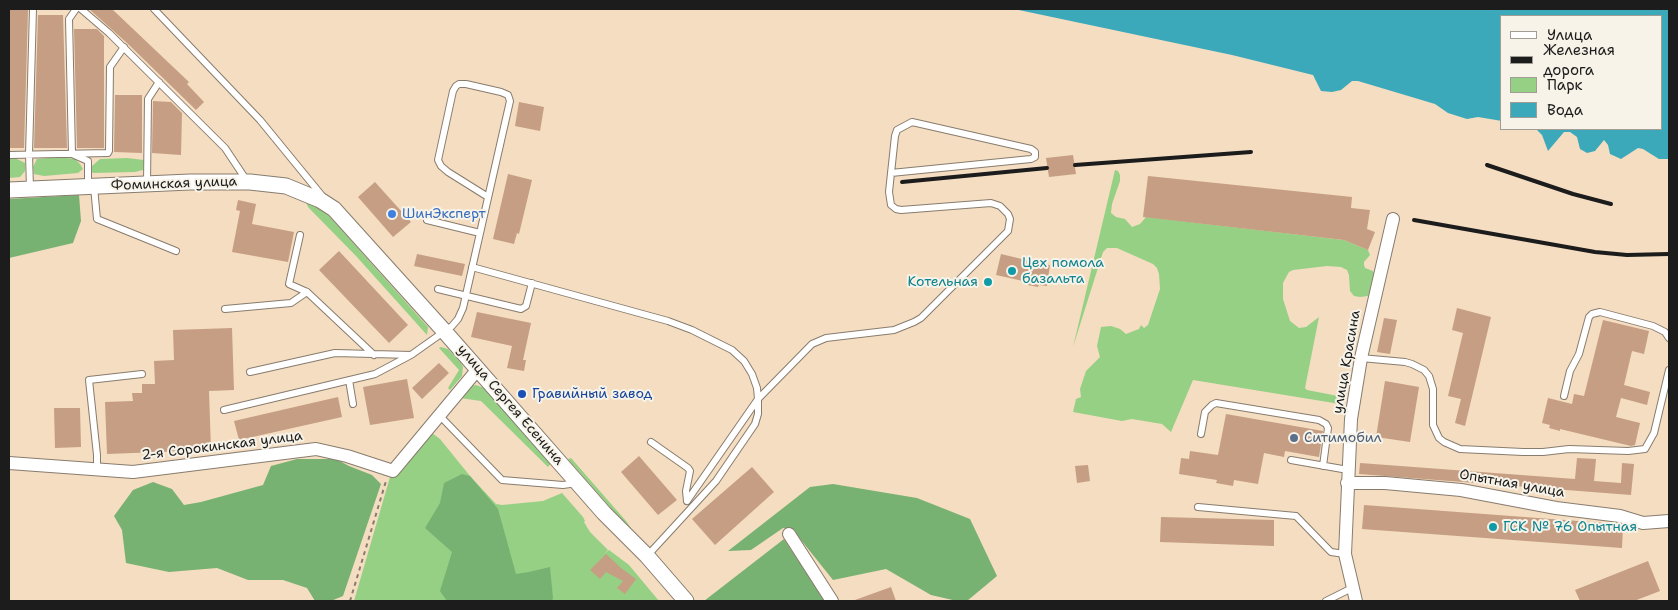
<!DOCTYPE html>
<html>
<head>
<meta charset="utf-8">
<style>
	body { margin:0 }
	#map { position:relative; width:1678px; height:610px; overflow:hidden; background:#f4ddc1; font-family:"Shantell Sans",sans-serif }
	canvas { display:block }
	.frame { position:absolute; inset:0; border:10px solid #1c1c1c; pointer-events:none }
	.legend { position:absolute; left:1500px; top:15px; width:162px; height:115px; box-sizing:border-box; background:#f7f3e8; border:1px solid #9f9d96; margin:0; padding:6px 9px; list-style:none; font-size:15px; color:#1c1c1c }
	.legend li { display:flex; align-items:center; gap:10px; height:25px }
	.legend b { width:25px; border:1px solid #9f9d96 }
</style>
</head>
<body>
<div id="map">
<canvas width="1678" height="610"></canvas>
<div class="frame"></div>
<ul class="legend">
<li><b style="height:6px;background:#fff"></b>Улица</li>
<li><b style="height:6px;background:#1c1c1c"></b>Железная дорога</li>
<li><b style="height:14px;background:#96d084"></b>Парк</li>
<li><b style="height:14px;background:#3ca9bb"></b>Вода</li>
</ul>
</div>
<script>
const ctx = document.querySelector('canvas').getContext('2d');
ctx.lineJoin = 'round';
function paint(path, color) {
  ctx.fillStyle = color;
  ctx.fill(path, 'evenodd');
}
function shape(rows) {
  const path = new Path2D();
  for (const r of rows) {
    path.moveTo(r[0], r[1]);
    for (let i = 2; i < r.length; i += 2) path.lineTo(r[i], r[i + 1]);
  }
  return path;
}
function strokePath(path, color, width, dash) {
  ctx.strokeStyle = color;
  ctx.lineWidth = width;
  ctx.lineCap = dash ? 'butt' : 'round';
  ctx.setLineDash(dash || []);
  ctx.stroke(path);
}
function drawText(font, color, halo, rows, align = 'center') {
  ctx.font = font + ' "Shantell Sans",sans-serif';
  ctx.lineWidth = 4;
  ctx.setLineDash([]);
  ctx.textBaseline = 'middle';
  ctx.strokeStyle = halo;
  ctx.fillStyle = color;
  for (const [text, x, y, turn = 0] of rows) {
    ctx.save();
    ctx.translate(x, y);
    ctx.rotate((+turn || 0) * Math.PI / 180);
    ctx.textAlign = isNaN(turn) ? turn : align;
    if (halo) ctx.strokeText(text, 0, 0);
    ctx.fillText(text, 0, 0);
    ctx.restore();
  }
}
const green = shape([
	[59,157,75,159,80,164,83,169,78,173,44,176,34,174,33,167,37,159],
	[15,158,25,163,25,171,20,177,9,178,9,159],
	[127,158,144,160,143,170,135,172,93,173,91,170,92,166,100,159],
	[1115,170,1118,171,1120,175,1120,181,1112,204,1111,213,1116,217,1125,219,1132,227,1140,224,1146,217,1344,240,1368,250,1370,255,1364,262,1364,265,1365,268,1373,271,1374,274,1371,288,1368,296,1360,297,1354,296,1350,291,1349,275,1347,270,1341,267,1327,266,1293,270,1289,272,1283,283,1283,299,1290,321,1299,328,1306,327,1319,317,1305,388,1307,390,1338,396,1340,404,1193,380,1171,432,1162,424,1132,419,1122,421,1073,412,1076,399,1081,397,1080,389,1086,371,1100,357,1097,346,1101,327,1111,326,1120,329,1126,334,1139,329,1141,325,1144,328,1148,325,1160,289,1159,274,1157,268,1153,264,1117,248,1107,248,1103,252,1073,347],
	[305,200,311,202,330,217,428,327,427,335,356,256,308,207],
	[441,347,448,349,461,363,463,367,462,376,450,390,448,388,459,370,439,348],
	[476,385,484,388,551,463,548,467,481,401,460,398,470,386],
	[432,433,440,439,470,476,496,504,502,505,543,501,562,493,583,517,585,521,584,522,590,532,608,550,604,554,609,550,629,565,659,601,354,601,390,477,399,474],
	[571,458,626,521,636,535,635,536,568,459]
]);
const forest = shape([
	[79,195,81,221,73,243,9,258,9,199],
	[297,459,336,459,349,466,372,475,381,484,343,596,331,601,315,601,307,588,283,580,248,580,217,568,169,572,126,563,122,530,114,516,133,490,153,482,172,489,184,505,201,502,263,485,271,466],
	[462,474,470,476,498,509,516,574,529,572,550,567,553,598,552,601,447,601,440,591,452,552,425,528,440,503,444,483],
	[833,484,917,498,970,519,997,576,967,601,957,601,931,595,886,569,833,580,793,530,783,528,751,550,728,551,810,487],
	[784,539,825,601,704,601]
]);
const water = shape([
	[1014,9,1669,9,1669,159,1659,159,1643,149,1638,148,1621,159,1610,154,1608,145,1604,140,1595,151,1587,153,1580,149,1577,137,1570,132,1564,132,1548,151,1542,135,1536,129,1662,129,1662,16,1502,16,1502,121,1478,117,1467,119,1448,113,1435,104,1358,81,1352,81,1341,90,1332,92,1321,91,1313,75,1232,55]
]);
const building = shape([
	[9,9,28,10,24,148,9,148],
	[89,9,112,9,189,82,187,84,204,102,196,110,127,43],
	[38,15,63,15,67,148,34,148],
	[74,29,97,29,104,36,104,148,77,148],
	[115,95,142,95,142,153,114,152],
	[153,101,171,102,182,113,181,155,152,153],
	[519,102,544,107,540,131,515,126],
	[1073,155,1076,174,1049,177,1046,158],
	[508,174,532,180,519,234,517,233,514,244,493,239],
	[1148,176,1352,197,1351,208,1370,210,1367,229,1375,232,1368,250,1344,240,1143,217],
	[375,182,411,222,393,237,358,197],
	[238,200,256,204,252,224,294,232,288,262,232,252,240,211,236,210],
	[339,251,408,325,389,343,319,270],
	[417,254,465,264,462,276,414,266],
	[1001,254,1030,261,1039,264,1050,265,1047,286,1039,285,1038,287,1023,284,1023,281,996,275],
	[1457,308,1491,317,1465,426,1455,423,1461,399,1448,396,1463,333,1452,330],
	[477,312,531,323,523,360,526,360,524,371,507,368,512,346,471,337],
	[1384,318,1397,320,1390,354,1377,352],
	[1603,320,1649,331,1644,354,1632,351,1624,385,1650,392,1647,405,1621,398,1616,417,1640,423,1635,445,1631,446,1560,429,1560,431,1549,428,1550,425,1542,423,1548,398,1572,404,1574,394,1584,396],
	[232,328,234,390,209,391,211,450,107,454,105,402,133,401,132,393,142,393,142,384,155,384,154,361,174,360,173,330],
	[439,363,449,373,422,399,412,388],
	[407,379,414,418,370,425,363,387],
	[1385,381,1419,387,1410,442,1376,437],
	[338,397,342,417,239,440,234,421],
	[54,408,80,408,81,447,55,448],
	[1226,414,1323,431,1319,457,1285,451,1284,457,1264,453,1258,484,1234,480,1233,486,1216,483,1217,480,1179,474,1181,458,1189,459,1190,451,1218,455],
	[639,456,677,500,658,515,621,472],
	[1577,458,1596,459,1594,481,1621,483,1622,463,1634,464,1631,495,1359,474,1360,463,1575,479],
	[1088,465,1090,481,1077,483,1075,466],
	[752,467,774,492,715,545,692,519],
	[1364,505,1618,524,1623,526,1622,548,1362,529],
	[1161,517,1274,520,1274,546,1160,542],
	[606,554,621,568,636,579,625,594,617,588,623,581,606,572,600,579,590,570],
	[1648,561,1660,591,1634,601,1580,601,1575,590],
	[891,587,896,601,855,601,855,600]
]);
const path = shape([
	[350,601,386,481]
]);
const service = shape([
	[76,9,69,19,72,154,88,161,88,185],
	[81,9,109,33,225,148,247,181],
	[154,9,260,120,323,197],
	[9,155,108,153,109,151,110,67,124,47],
	[147,183,148,99,159,82],
	[94,187,97,219,176,251],
	[30,189,29,154,33,9],
	[427,220,480,233],
	[300,235,289,284,307,292,374,355],
	[472,267,668,321,692,330,732,350,744,361,752,374,757,388,758,399,758,414,755,424,716,481,648,555],
	[438,289,521,309,526,306,532,283],
	[225,309,291,303,307,292],
	[1361,358,1405,362,1412,364,1424,370,1429,376,1433,389,1433,425,1439,438,1444,442,1460,449,1523,452,1543,452,1569,449,1628,451,1645,449,1654,433,1669,370],
	[250,372,335,353,411,355,452,326,458,319,463,308,510,101,508,95,501,92,466,84,459,84,456,86,453,91,438,160,441,166,448,172,488,197],
	[349,380,353,404],
	[1564,396,1570,371,1579,354,1589,317,1592,314,1600,312,1653,326,1665,332,1669,338],
	[224,410,375,374,409,356],
	[439,415,502,480,563,485,577,483],
	[1201,434,1205,412,1212,405,1216,403,1319,420,1326,424,1328,428,1323,466],
	[651,442,688,468,690,471,686,491,687,501],
	[1291,460,1348,470],
	[97,470,97,455,89,380,142,374],
	[687,501,758,399,812,344,826,338,894,330,914,322,921,318,1008,231,1010,219,1008,214,1000,206,991,203,901,210,896,209,891,205,889,192,891,173,895,136,897,130,912,122,1031,149,1035,152,1035,157,1031,159,891,173],
	[1198,507,1296,516,1331,552,1345,554],
	[1326,601,1352,588]
]);
const minor = shape([
	[9,463,133,472,316,449,347,456,393,471,478,369],
	[1347,483,1385,483,1461,490,1556,508,1620,516,1643,523,1669,521],
	[789,534,832,601],
	[1356,601,1345,554,1351,419,1361,358,1393,219]
]);
const tertiary = shape([
	[9,190,190,182,250,182,286,186,320,200,334,209,445,332,604,513,647,556,686,601]
]);
const rail = shape([
	[1075,165,1251,152],
	[1487,165,1573,194,1611,204],
	[902,182,1047,168],
	[1414,220,1595,252,1627,255,1669,254]
]);
const markers = [
	[392,214,5,"#3f7fe0"],
	[1012,271,5,"#0f9aa8"],
	[988,282,5,"#0f9aa8"],
	[522,394,5,"#1a4fb4"],
	[1294,438,5,"#5c6f8a"],
	[1493,527,5,"#0f9aa8"]
];
const streetNames = [
	["Фоминская улица",174,184,-2],
	["улица Красина",1347,362,-80],
	["улица Сергея Есенина",510,405,49],
	["2-я Сорокинская улица",222,446,-7],
	["Опытная улица",1512,484,10]
];
const shopNames = [
	["ШинЭксперт",402,214]
];
const cultureNames = [
	["Цех помола",1022,263],
	["базальта",1022,279],
	["Котельная",978,282,"right"],
	["ГСК № 76 Опытная",1503,527]
];
const transitNames = [
	["Гравийный завод",532,394]
];
const serviceNames = [
	["Ситимобил",1304,438]
];
paint(green, '#96d084');
paint(forest, '#78b272');
paint(water, '#3ca9bb');
paint(building, '#c69e83');
strokePath(service, '#887c6e', 8);
strokePath(minor, '#887c6e', 14);
strokePath(tertiary, '#887c6e', 17);
strokePath(path, '#887c6e', 2, [4, 4]);
strokePath(service, '#fff', 6);
strokePath(minor, '#fff', 12);
strokePath(tertiary, '#fff', 15);
strokePath(rail, '#1c1c1c', 4);
for (const [x, y, r, color] of markers) {
  const dot = new Path2D();
  dot.arc(x, y, r, 0, 2 * Math.PI);
  ctx.fillStyle = color;
  ctx.fill(dot);
  strokePath(dot, '#f7f3e8', 2);
}
drawText('14px', '#1c1c1c', '#f7f3e8', streetNames);
drawText('14px', '#366cbe', '#f7f3e8', shopNames, 'left');
drawText('14px', '#0d838f', '#f7f3e8', cultureNames, 'left');
drawText('14px', '#164399', '#f7f3e8', transitNames, 'left');
drawText('14px', '#4e5e75', '#f7f3e8', serviceNames, 'left');
</script>
</body>
</html>
